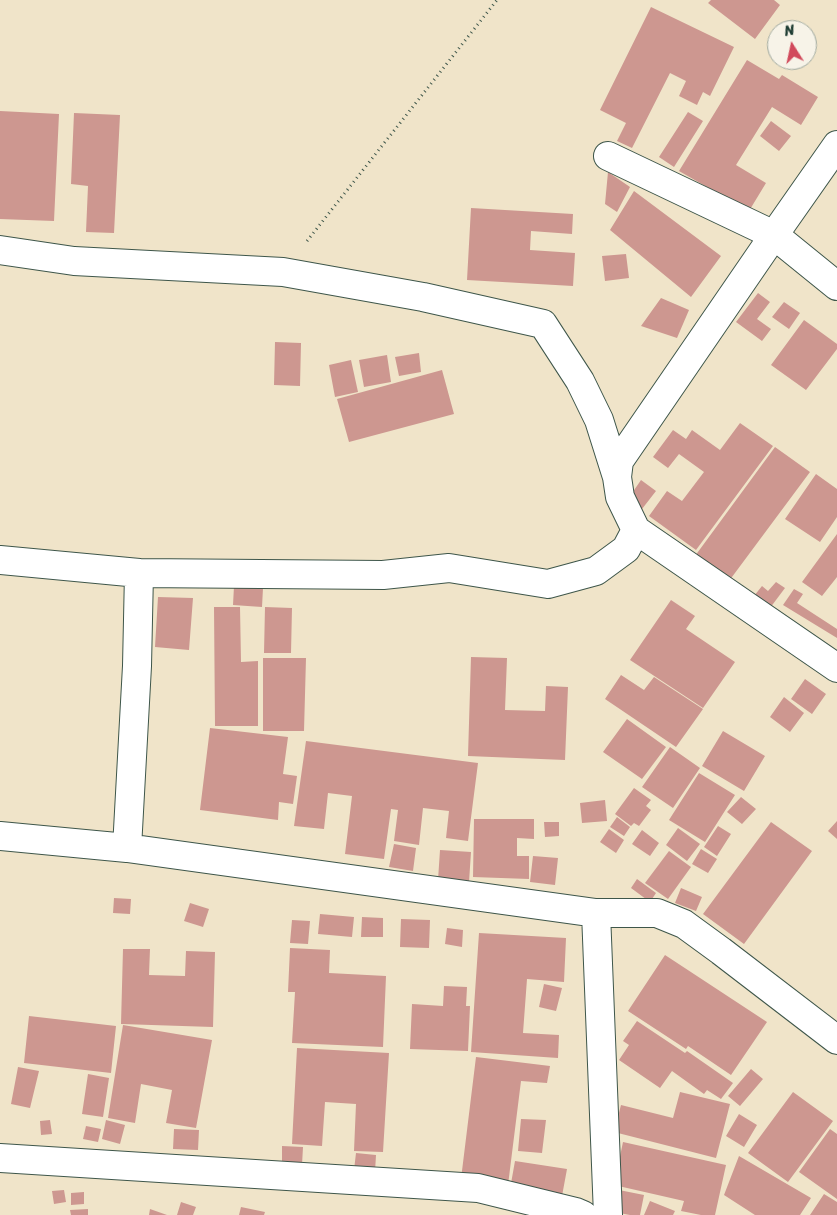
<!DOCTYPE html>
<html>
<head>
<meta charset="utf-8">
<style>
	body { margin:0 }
	#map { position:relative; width:837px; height:1215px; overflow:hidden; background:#f0e4c9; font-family:Sriracha,sans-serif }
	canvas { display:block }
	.north { position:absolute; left:767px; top:20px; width:50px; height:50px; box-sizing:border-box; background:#f7f3e8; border:1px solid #a1aaa0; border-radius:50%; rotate:350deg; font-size:14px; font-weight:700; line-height:20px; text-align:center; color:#1f3d34 }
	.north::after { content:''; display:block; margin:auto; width:18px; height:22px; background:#d1495b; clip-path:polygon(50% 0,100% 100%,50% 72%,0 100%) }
</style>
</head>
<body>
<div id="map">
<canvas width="837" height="1215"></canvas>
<div class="north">N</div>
</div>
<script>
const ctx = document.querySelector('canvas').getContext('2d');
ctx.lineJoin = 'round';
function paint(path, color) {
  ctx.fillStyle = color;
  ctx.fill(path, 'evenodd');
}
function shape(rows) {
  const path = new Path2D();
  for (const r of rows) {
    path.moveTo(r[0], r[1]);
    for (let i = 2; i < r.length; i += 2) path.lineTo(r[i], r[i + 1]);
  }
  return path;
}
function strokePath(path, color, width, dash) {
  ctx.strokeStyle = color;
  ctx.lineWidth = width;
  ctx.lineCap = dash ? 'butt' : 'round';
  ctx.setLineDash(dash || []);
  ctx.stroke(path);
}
const building = shape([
	[711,0,774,0,780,5,755,39,708,3],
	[651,7,734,47,710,96,703,92,697,105,679,96,686,81,670,73,632,148,617,141,626,123,600,110],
	[747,60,779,79,782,75,818,97,801,125,772,107,736,165,766,183,749,211,679,171],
	[0,111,59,114,54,221,0,219],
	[688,112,703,121,674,167,659,157],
	[74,113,120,115,114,233,86,232,88,186,71,184],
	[771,121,791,136,779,151,760,136],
	[608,172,630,187,617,212,605,204],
	[634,191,721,256,691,297,610,230],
	[471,208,573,214,572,234,531,231,530,250,575,253,573,286,467,280],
	[626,254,629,278,605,281,602,256],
	[758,293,770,302,757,319,771,329,762,341,736,322],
	[661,298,689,310,677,338,641,326],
	[784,302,800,313,789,329,772,317],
	[804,320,837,344,837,349,806,390,771,365],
	[275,342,301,343,300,386,274,385],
	[419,353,421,372,399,376,395,357],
	[387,355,391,382,364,387,359,360],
	[351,360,358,392,335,397,329,365],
	[442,370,454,414,349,442,337,399],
	[740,423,773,446,696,550,649,516,667,491,682,501,704,472,679,454,668,468,653,457,673,430,686,439,692,430,720,450],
	[775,447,810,472,729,581,695,556],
	[816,474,837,489,837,517,820,542,785,519],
	[641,480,656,491,642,509,628,499],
	[837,534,837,577,822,596,802,582],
	[776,582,785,588,770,608,754,596,762,586,768,591],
	[234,586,263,588,262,607,233,605],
	[794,589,803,594,797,603,837,629,837,638,783,605],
	[158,597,193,598,189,650,155,647],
	[671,600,695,616,686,629,735,662,703,708,630,660],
	[214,607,240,607,241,662,258,661,258,726,215,726],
	[265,607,292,608,291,653,264,653],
	[471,657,507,658,505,710,545,711,546,686,568,687,565,760,468,756],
	[263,658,306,658,304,731,263,731],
	[621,675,644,690,654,677,703,709,676,747,605,699],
	[805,679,826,694,812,714,791,699],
	[784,697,804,713,790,732,770,717],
	[627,719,666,747,642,779,603,752],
	[210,728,288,737,283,774,297,776,293,804,279,802,278,820,200,810],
	[723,731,765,756,744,791,702,766],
	[306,741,478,763,468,841,446,838,449,811,423,808,419,845,394,841,398,810,391,809,384,859,345,854,352,796,328,793,324,829,294,826],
	[670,747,700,768,673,808,642,787],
	[699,773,735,795,705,842,669,820],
	[634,788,651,800,646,806,651,810,639,826,634,823,631,826,615,814],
	[741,797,756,809,742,824,727,812],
	[605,800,607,821,582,823,580,803],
	[617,817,630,827,624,836,610,827],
	[474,819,534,819,534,839,517,838,517,856,529,856,529,879,473,877],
	[837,821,837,839,828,831],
	[544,822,559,822,559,836,545,837],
	[771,822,812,851,744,944,703,914],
	[718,826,731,834,717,856,704,847],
	[678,828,700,844,687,861,666,845],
	[609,829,624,840,616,853,600,842],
	[642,830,659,843,650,856,632,844],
	[394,844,416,848,413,871,389,867],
	[701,849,717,859,708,873,692,864],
	[440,850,471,852,469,882,438,880],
	[669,851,691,867,668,899,645,883],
	[533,856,558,858,555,885,530,882],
	[637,879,656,893,650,902,631,888],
	[681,888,702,897,696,911,675,903],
	[114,898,131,899,130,914,113,913],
	[190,903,209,909,203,927,184,921],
	[320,914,354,917,352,937,318,934],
	[362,917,383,918,383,937,361,937],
	[401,919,430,920,429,948,400,947],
	[292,920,310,921,308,944,290,943],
	[447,928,463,930,462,947,445,944],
	[479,933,566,938,564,982,527,979,523,1033,559,1035,558,1058,471,1052],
	[290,948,330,950,329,973,386,976,383,1047,292,1043,295,992,288,992],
	[123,949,150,949,149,975,185,976,186,951,215,952,213,1027,121,1024],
	[665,955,767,1022,731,1075,688,1046,686,1049,628,1011],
	[544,984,562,988,556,1011,539,1007],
	[444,986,467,987,466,1006,470,1006,468,1051,410,1049,412,1004,443,1006],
	[29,1016,116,1026,111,1073,24,1063],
	[637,1021,685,1053,687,1051,733,1083,721,1099,707,1090,704,1094,672,1071,660,1088,619,1060,629,1045,623,1041],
	[123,1025,212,1040,196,1128,166,1123,172,1090,141,1084,135,1123,108,1118],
	[297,1048,389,1053,383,1152,354,1151,356,1104,325,1102,322,1146,292,1144],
	[476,1057,550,1066,547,1083,521,1081,508,1185,461,1179],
	[18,1067,39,1071,30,1108,11,1104],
	[751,1069,763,1079,740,1106,728,1096],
	[88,1074,109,1078,103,1117,82,1114],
	[680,1092,730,1104,716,1158,614,1132,621,1105,673,1118],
	[793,1092,833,1121,788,1182,748,1153],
	[739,1114,757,1125,744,1147,726,1136],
	[521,1119,546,1120,542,1153,518,1151],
	[50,1120,52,1134,41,1135,40,1121],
	[106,1120,125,1125,120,1144,102,1139],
	[86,1126,101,1129,98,1142,83,1139],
	[174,1129,199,1130,198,1150,173,1149],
	[830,1129,837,1134,837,1199,799,1172],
	[623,1142,726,1165,715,1215,701,1215,681,1211,684,1201,614,1185],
	[282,1146,303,1147,302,1165,282,1163],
	[356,1153,376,1155,375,1172,354,1170],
	[739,1156,811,1198,800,1215,755,1215,724,1195],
	[515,1161,567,1169,562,1196,510,1189],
	[64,1190,66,1202,54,1204,52,1191],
	[619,1190,644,1195,640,1215,630,1215,614,1212],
	[84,1192,84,1204,71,1205,71,1193],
	[824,1194,837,1202,837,1215,810,1215],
	[650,1201,675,1211,673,1215,644,1215],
	[181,1202,196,1207,193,1215,177,1215],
	[241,1207,265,1212,264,1215,239,1215],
	[88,1209,88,1215,71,1215,70,1210],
	[150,1209,167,1215,149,1215]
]);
const path = shape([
	[307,241,497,0]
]);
const minor = shape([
	[837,145,774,235,619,461,617,477,620,497,636,530,837,668],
	[608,156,774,235,837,286],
	[0,250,74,261,283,272,423,297,543,324,580,381,599,420,617,477],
	[0,560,139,573],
	[0,836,127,848,596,913,657,913,684,924,721,951,837,1040],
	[127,848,137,666,139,573,383,575,449,568,548,584,596,571,626,549,636,530],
	[596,913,608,1215],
	[0,1158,478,1188,576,1212,583,1215]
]);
paint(building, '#cd9790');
strokePath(minor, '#3e564a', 30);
strokePath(path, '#3e564a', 3, [1, 4]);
strokePath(minor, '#fff', 28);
</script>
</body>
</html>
